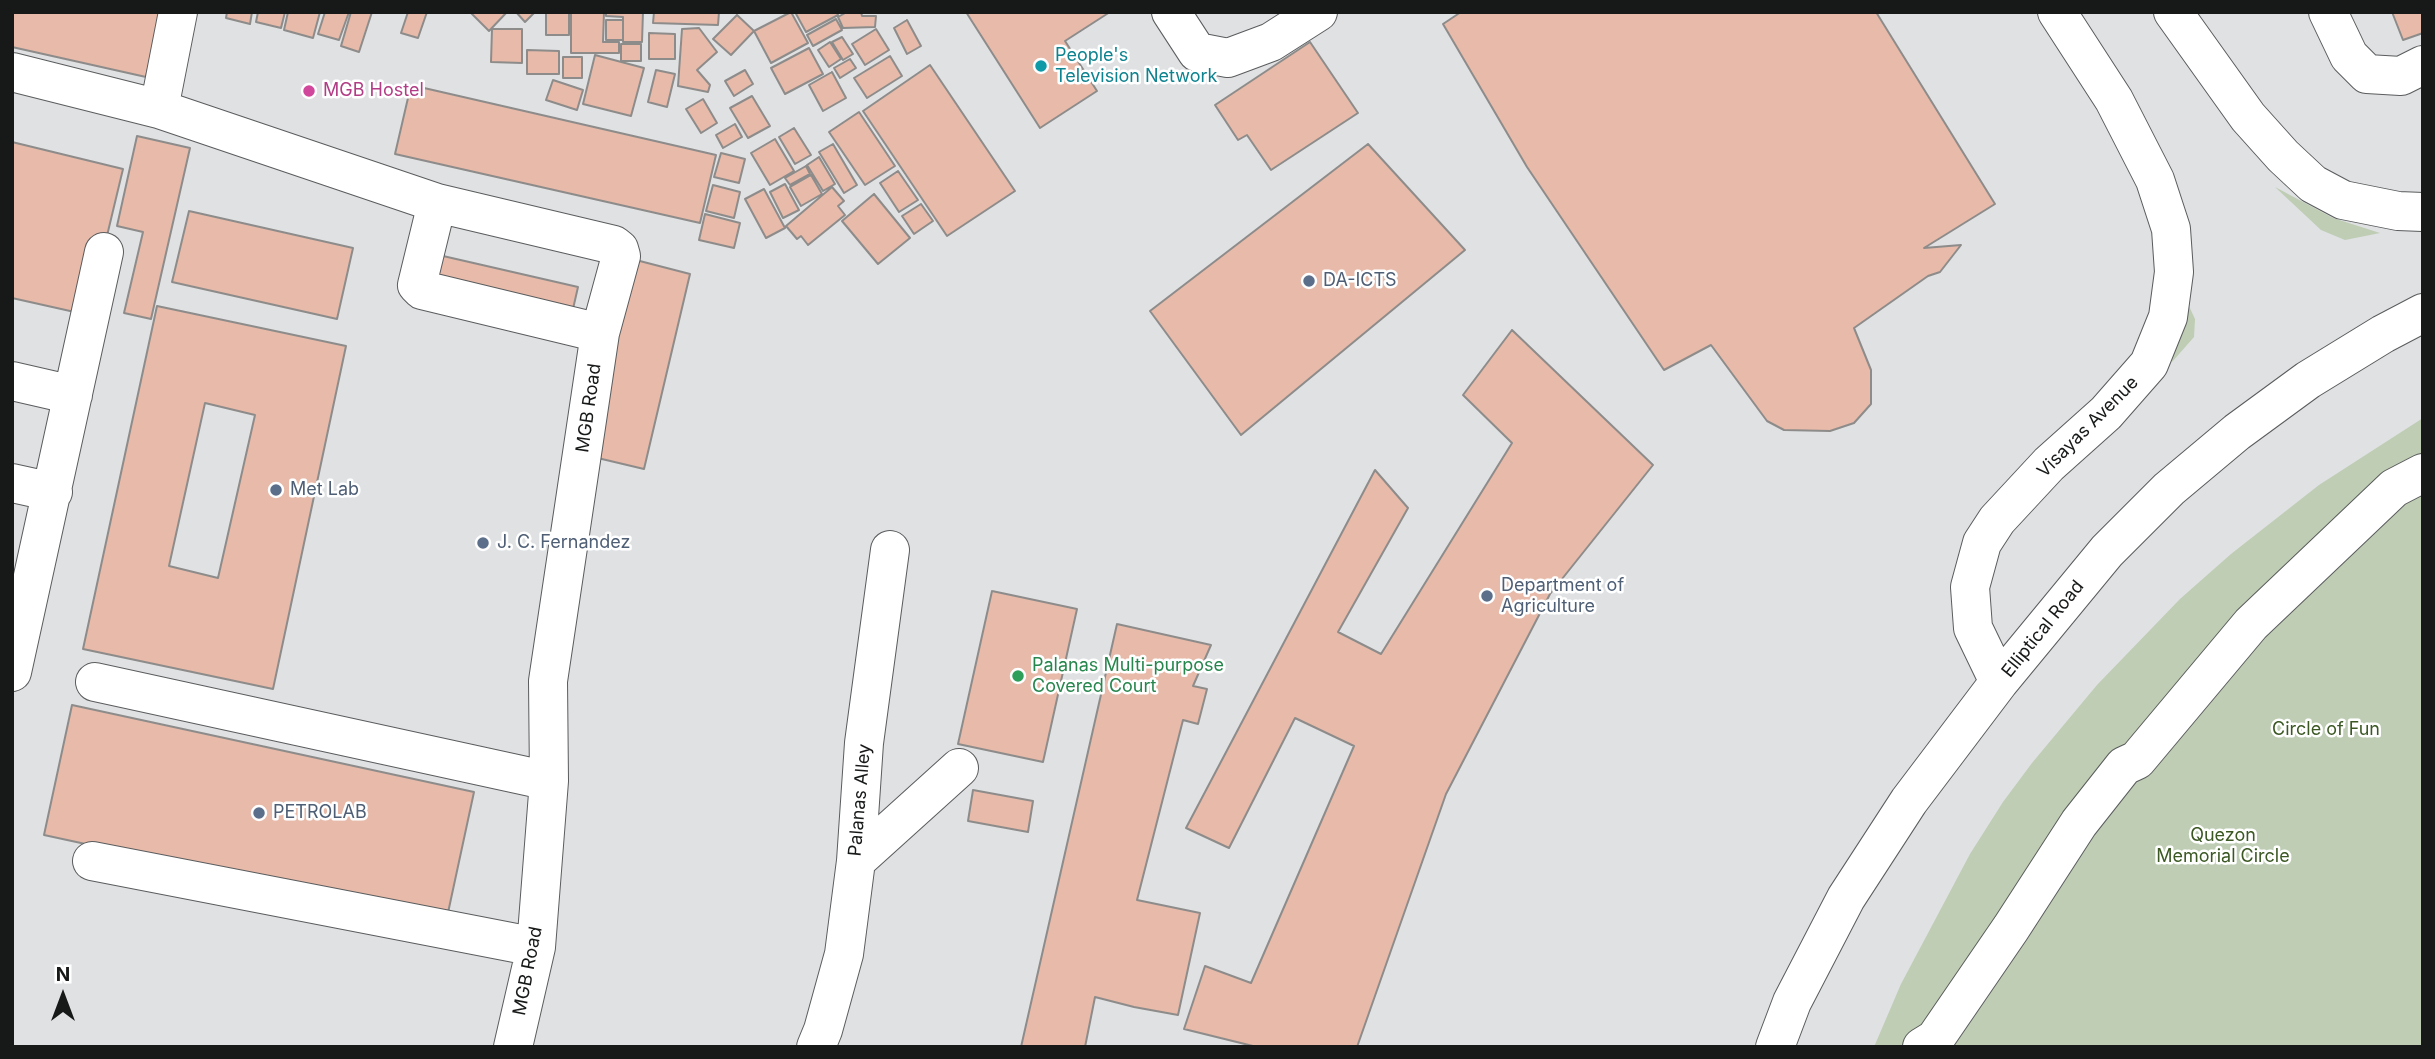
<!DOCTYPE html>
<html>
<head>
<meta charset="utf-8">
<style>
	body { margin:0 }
	#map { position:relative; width:2435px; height:1059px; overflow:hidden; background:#dfe1e3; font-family:Inter,sans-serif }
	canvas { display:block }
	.frame { position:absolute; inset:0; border:14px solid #171818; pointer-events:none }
	.north { position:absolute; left:28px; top:961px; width:70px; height:70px; -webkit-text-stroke:5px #fff; paint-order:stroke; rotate:0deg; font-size:19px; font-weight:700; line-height:28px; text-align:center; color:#171818 }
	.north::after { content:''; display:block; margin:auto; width:24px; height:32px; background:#171818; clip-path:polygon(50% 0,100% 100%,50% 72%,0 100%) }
</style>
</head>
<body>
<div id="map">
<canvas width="2435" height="1059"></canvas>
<div class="frame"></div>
<div class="north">N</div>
</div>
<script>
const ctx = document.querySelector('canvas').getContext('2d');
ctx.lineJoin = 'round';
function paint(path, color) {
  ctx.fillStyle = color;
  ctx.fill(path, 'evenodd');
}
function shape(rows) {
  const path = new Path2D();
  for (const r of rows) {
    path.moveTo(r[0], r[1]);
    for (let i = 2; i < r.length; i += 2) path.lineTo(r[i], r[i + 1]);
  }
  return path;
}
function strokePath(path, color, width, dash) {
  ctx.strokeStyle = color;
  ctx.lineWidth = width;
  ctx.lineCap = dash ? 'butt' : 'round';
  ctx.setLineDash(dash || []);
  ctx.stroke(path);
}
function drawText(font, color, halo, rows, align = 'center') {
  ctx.font = font + ' Inter,sans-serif';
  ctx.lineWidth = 5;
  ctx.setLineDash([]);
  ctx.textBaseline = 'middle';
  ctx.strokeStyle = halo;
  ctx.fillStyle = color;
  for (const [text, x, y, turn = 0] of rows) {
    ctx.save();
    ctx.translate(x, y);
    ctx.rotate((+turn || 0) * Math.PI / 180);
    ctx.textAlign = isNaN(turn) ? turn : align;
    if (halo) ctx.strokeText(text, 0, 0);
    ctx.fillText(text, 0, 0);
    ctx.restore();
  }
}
const green = shape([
	[2275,187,2333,218,2380,233,2345,240,2321,230],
	[2178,283,2195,319,2194,337,2172,362,2178,312],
	[2423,418,2423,1047,1874,1047,1901,984,1970,854,2003,802,2032,763,2097,685,2180,599,2231,554,2319,485]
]);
const building = shape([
	[12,12,161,12,146,77,12,47,12,12],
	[227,12,252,12,250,24,226,18,227,12],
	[258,12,285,12,281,28,256,22,258,12],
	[288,12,320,12,313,38,284,30,288,12],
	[325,12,349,12,339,40,318,34,325,12],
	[351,12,372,12,359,52,341,46,351,12],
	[408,12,427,12,418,38,401,33,408,12],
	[470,12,507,12,489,31,470,12],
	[516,12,535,12,525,22,516,12],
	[546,12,569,12,569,35,546,35,546,12],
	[571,12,604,12,603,42,619,42,619,53,571,53,571,12],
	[606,12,643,12,642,42,623,42,623,17,606,16,606,12],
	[654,12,719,12,718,25,653,23,654,12],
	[791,12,808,43,771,63,754,31,791,12],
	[795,12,837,12,838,15,806,32,795,12],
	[847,12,861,12,862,16,876,16,875,27,843,28,838,17,847,12],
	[966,12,1110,12,1065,41,1097,91,1040,128,966,12],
	[1461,12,1876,12,1995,204,1924,248,1961,245,1940,272,1928,276,1854,328,1871,370,1871,404,1854,423,1830,431,1784,430,1767,421,1711,345,1664,370,1527,167,1443,24,1461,12],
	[2392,12,2423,12,2423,33,2403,40,2392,12],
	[737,15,754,31,731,55,713,39,737,15],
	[836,19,842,30,813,46,807,35,836,19],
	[606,20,623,20,623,40,606,40,606,20],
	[907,20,921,46,907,54,894,28,907,20],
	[699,28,717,52,697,70,710,85,708,92,678,86,682,29,699,28],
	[492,29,522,29,522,63,491,62,492,29],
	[876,29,889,50,865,65,852,44,876,29],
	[649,33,675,34,675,59,649,59,649,33],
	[842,37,853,54,843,60,832,42,842,37],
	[830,42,841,59,829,67,818,50,830,42],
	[1310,42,1358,113,1271,170,1247,135,1238,140,1215,105,1310,42],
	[621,44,641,44,641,61,621,61,621,44],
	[809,48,823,74,785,94,771,68,809,48],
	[527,50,559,51,559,74,527,74,527,50],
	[595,55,644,68,631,116,583,104,595,55],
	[890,56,902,76,867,98,854,78,890,56],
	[563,57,582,57,582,78,563,78,563,57],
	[850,59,856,68,840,78,834,68,850,59],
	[930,65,1015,191,947,236,863,111,930,65],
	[656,70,675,74,667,107,648,102,656,70],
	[745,70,753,84,734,96,725,81,745,70],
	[832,72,846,98,823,111,809,85,832,72],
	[553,80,583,90,577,110,546,100,553,80],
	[411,85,716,155,700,223,395,154,411,85],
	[752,96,770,126,748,138,730,108,752,96],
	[703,99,717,123,701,133,686,109,703,99],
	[859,112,895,166,865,185,829,132,859,112],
	[735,124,742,137,723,148,716,135,735,124],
	[794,128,811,155,795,164,779,137,794,128],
	[137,136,190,148,151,319,124,313,143,232,117,226,137,136],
	[775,139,794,171,770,185,751,153,775,139],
	[12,142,123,169,88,315,12,298,12,142],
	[833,144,857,185,844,193,819,152,833,144],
	[1368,144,1465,250,1241,435,1150,311,1368,144],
	[721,153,745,159,739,183,714,177,721,153],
	[819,157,835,184,823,191,807,165,819,157],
	[806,166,810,174,790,185,785,178,806,166],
	[898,171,918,200,899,212,880,183,898,171],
	[811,175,822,194,801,206,790,187,811,175],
	[785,184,799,210,783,218,770,192,785,184],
	[713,185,740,192,734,218,706,211,713,185],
	[832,187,844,201,838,206,845,215,808,245,801,236,797,239,786,226,832,187],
	[764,189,785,228,766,238,745,199,764,189],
	[874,194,910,238,878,264,842,221,874,194],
	[921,204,933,221,914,234,902,216,921,204],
	[189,211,353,248,337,319,172,282,189,211],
	[705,214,740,223,734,248,699,240,705,214],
	[430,253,578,287,570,322,422,287,430,253],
	[632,259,690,274,644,469,585,455,632,259],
	[157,306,346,346,273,689,83,649,157,306],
	[205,403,255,415,218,578,169,566,205,403],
	[1512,330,1653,465,1550,594,1446,794,1357,1047,1257,1047,1184,1029,1205,966,1251,983,1354,746,1295,718,1229,848,1186,828,1375,470,1408,508,1338,632,1381,654,1512,443,1463,395,1512,330],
	[992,591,1077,609,1043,762,958,744,992,591],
	[1117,624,1211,645,1193,686,1207,689,1198,724,1183,720,1137,900,1200,913,1178,1015,1134,1007,1095,997,1085,1047,1021,1047,1117,624],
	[72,705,474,792,446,922,44,835,72,705],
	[973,790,1033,801,1028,832,968,821,973,790]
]);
const minor = shape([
	[1171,12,1197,52,1228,58,1271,42,1318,12],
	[2328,12,2349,56,2367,74,2401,76,2423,65],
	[12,72,159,109,437,203,614,245,619,249,621,256,600,333,548,681,549,781,536,947,513,1047],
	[159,109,178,12],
	[437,203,417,285,422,290,600,333],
	[12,381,73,395],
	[12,483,53,492],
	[12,672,104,252],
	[95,682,549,781],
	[92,861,536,947],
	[856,861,959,768],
	[816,1047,823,1030,844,954,856,861,864,743,890,550],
	[1922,1047,1935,1039,2011,928,2079,823,2124,766,2137,760,2251,624,2394,488,2423,473]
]);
const major = shape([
	[2173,12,2248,117,2283,156,2313,184,2343,200,2398,211,2423,212],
	[1999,682,1973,628,1970,587,1982,543,1997,520,2049,464,2106,413,2149,364,2168,317,2174,272,2171,229,2155,180,2114,100,2057,12],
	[1775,1047,1792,1002,1846,898,1909,801,1999,682,2107,551,2169,489,2237,432,2308,380,2383,334,2423,313]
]);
const markers = [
	[1041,66,7,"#0f9aa8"],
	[309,91,7,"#d1479c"],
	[1309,281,7,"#5c6f8a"],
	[276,490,7,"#5c6f8a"],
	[483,543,7,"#5c6f8a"],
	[1487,596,7,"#5c6f8a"],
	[1018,676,7,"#2e9e5b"],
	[259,813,7,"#5c6f8a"]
];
const cultureNames = [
	["People's",1055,56],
	["Television Network",1055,77]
];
const hotelNames = [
	["MGB Hostel",323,91]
];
const serviceNames = [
	["DA-ICTS",1323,281],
	["Met Lab",290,490],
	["J. C. Fernandez",497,543],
	["Department of",1501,586],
	["Agriculture",1501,607],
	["PETROLAB",273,813]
];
const streetNames = [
	["MGB Road",589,408,-82],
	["Visayas Avenue",2088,427,-45],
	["Elliptical Road",2043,629,-51],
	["Palanas Alley",860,800,-85],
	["MGB Road",528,971,-79]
];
const leisureNames = [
	["Palanas Multi-purpose",1032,666],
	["Covered Court",1032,687]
];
const parkNames = [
	["Circle of Fun",2326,730],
	["Quezon",2223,836],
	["Memorial Circle",2223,857]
];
paint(green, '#becdb3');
paint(building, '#e7baa9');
strokePath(building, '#8e8c8b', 2);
strokePath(minor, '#5a5c5d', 40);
strokePath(major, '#5a5c5d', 40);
strokePath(minor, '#fff', 38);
strokePath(major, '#fff', 38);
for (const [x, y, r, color] of markers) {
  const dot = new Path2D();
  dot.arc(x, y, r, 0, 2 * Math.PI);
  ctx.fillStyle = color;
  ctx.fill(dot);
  strokePath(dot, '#fff', 2.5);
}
drawText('18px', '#0d838f', '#fff', cultureNames, 'left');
drawText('18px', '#b23c85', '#fff', hotelNames, 'left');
drawText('18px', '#4e5e75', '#fff', serviceNames, 'left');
drawText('18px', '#171818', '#fff', streetNames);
drawText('18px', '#27864d', '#fff', leisureNames, 'left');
drawText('18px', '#3b5823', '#fff', parkNames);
</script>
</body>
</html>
